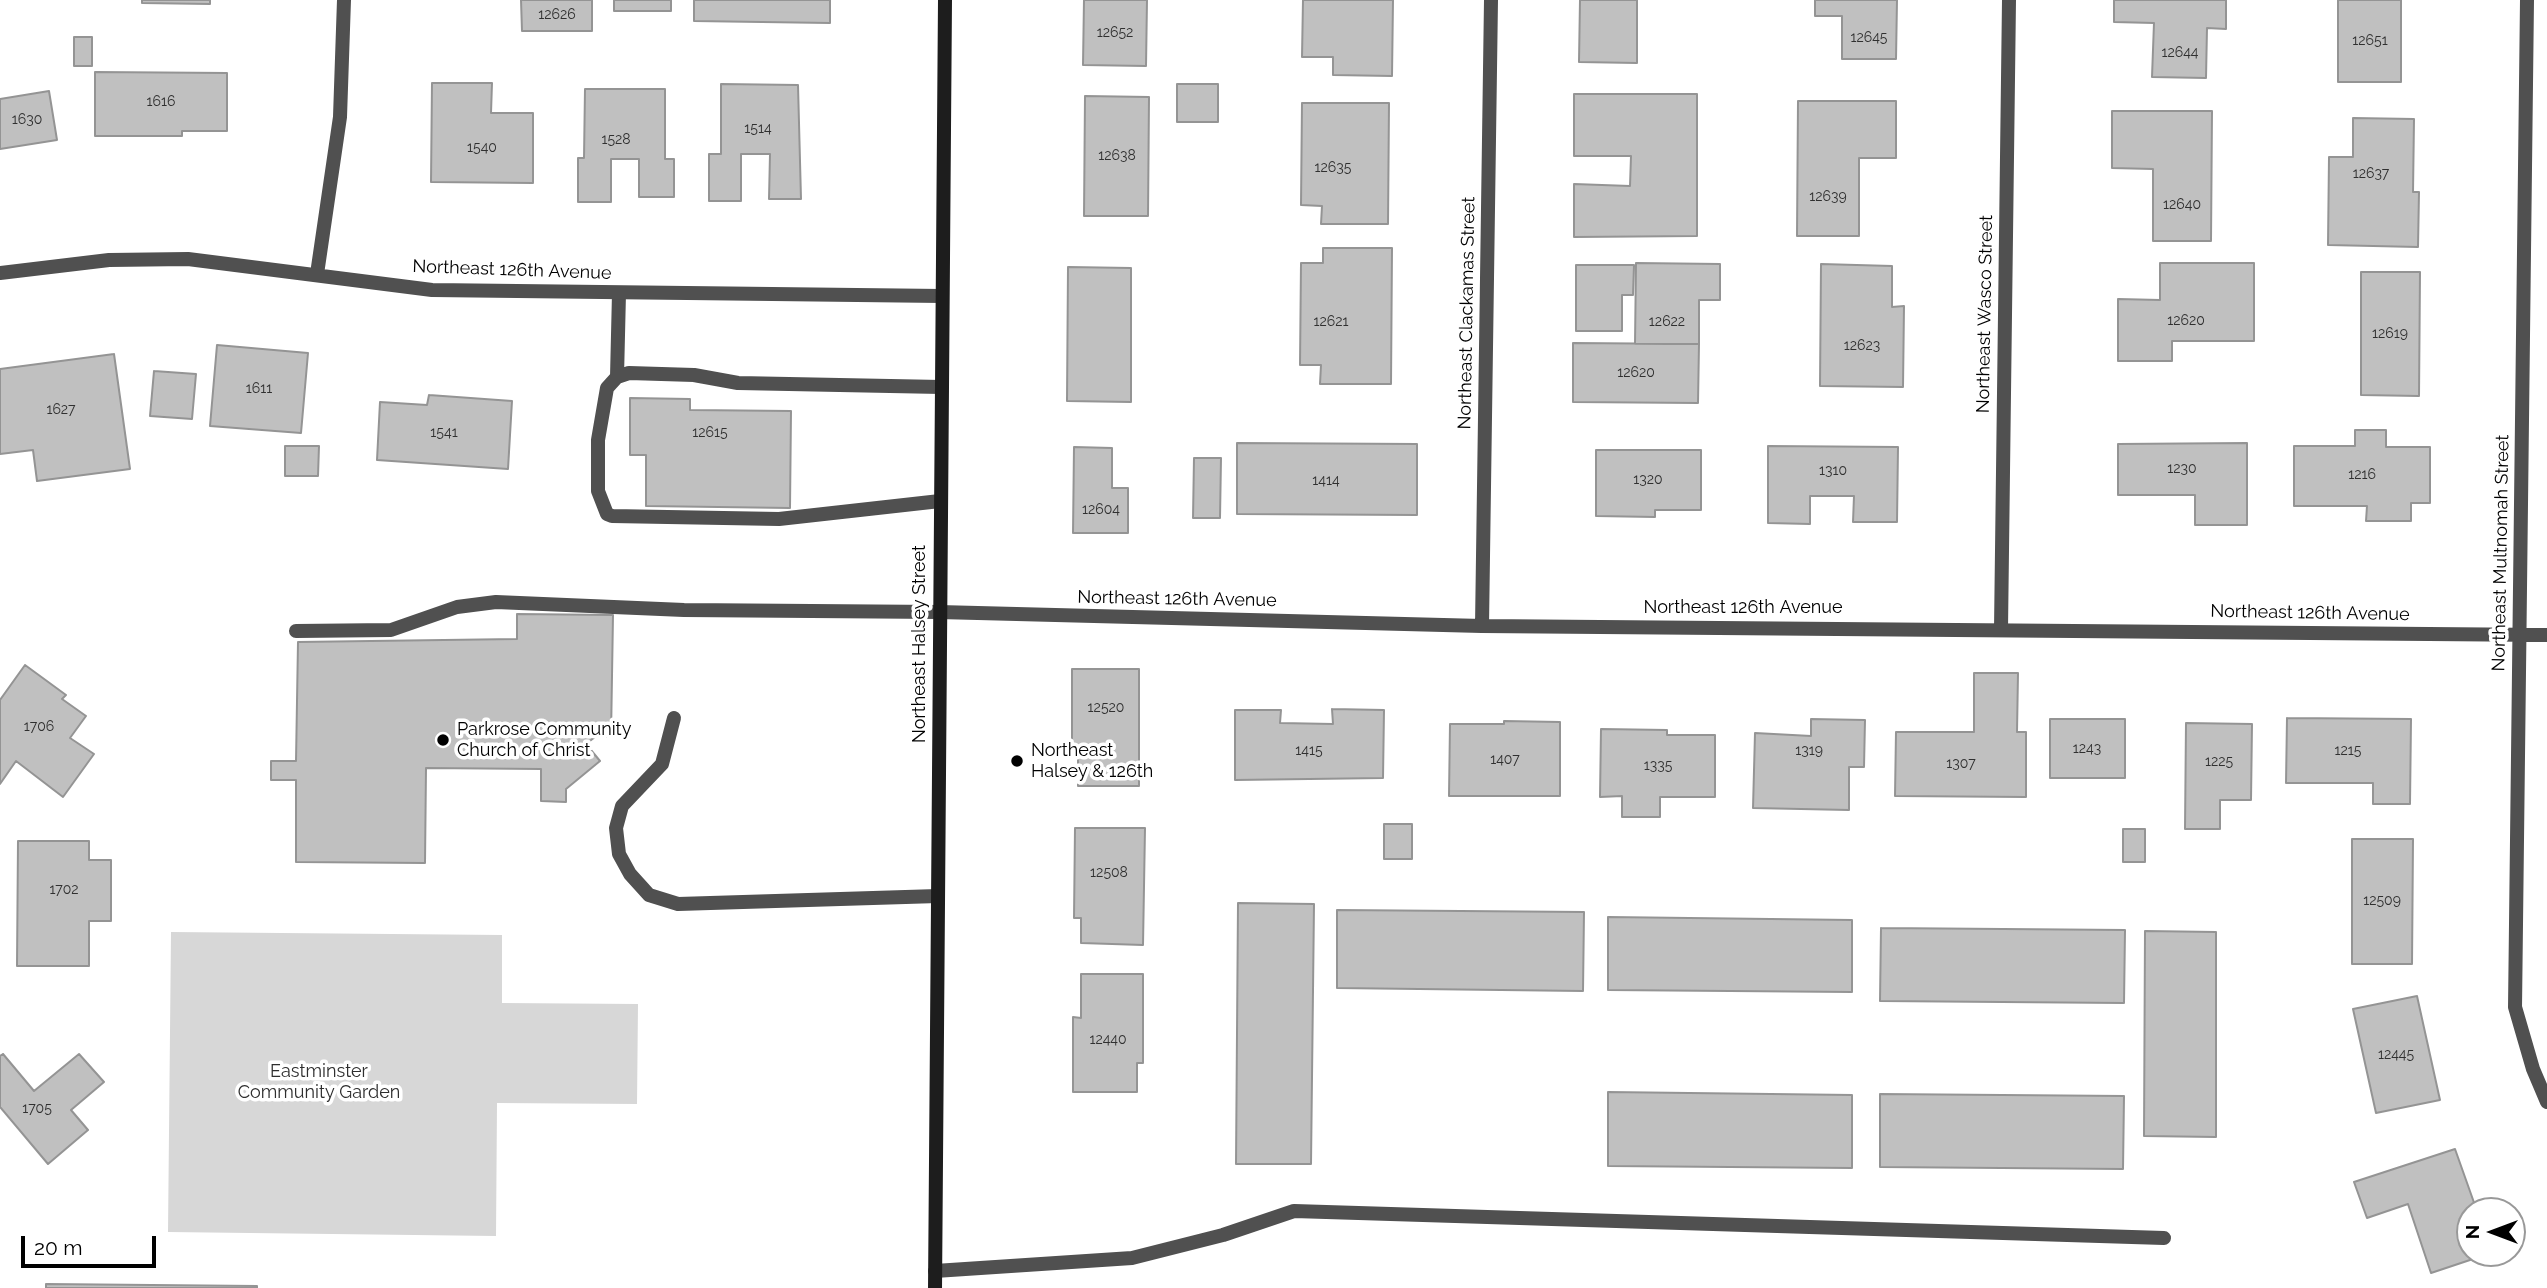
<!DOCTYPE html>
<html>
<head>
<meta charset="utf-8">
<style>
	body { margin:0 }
	#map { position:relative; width:2547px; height:1288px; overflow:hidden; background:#fff; font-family:Raleway,sans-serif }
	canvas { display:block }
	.north { position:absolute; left:2456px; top:1197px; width:70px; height:70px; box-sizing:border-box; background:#fff; border:2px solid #999; border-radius:50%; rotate:270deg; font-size:19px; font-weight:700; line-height:28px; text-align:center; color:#000 }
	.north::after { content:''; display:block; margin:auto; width:24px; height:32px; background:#000; clip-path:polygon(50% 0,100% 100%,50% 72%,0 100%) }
	.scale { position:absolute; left:21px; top:1236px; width:135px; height:32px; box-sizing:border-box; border:4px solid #000; border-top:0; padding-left:9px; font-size:21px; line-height:24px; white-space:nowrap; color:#000; -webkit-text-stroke:5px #fff; paint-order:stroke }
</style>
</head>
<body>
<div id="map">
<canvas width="2547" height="1288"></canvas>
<div class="north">N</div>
<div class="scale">20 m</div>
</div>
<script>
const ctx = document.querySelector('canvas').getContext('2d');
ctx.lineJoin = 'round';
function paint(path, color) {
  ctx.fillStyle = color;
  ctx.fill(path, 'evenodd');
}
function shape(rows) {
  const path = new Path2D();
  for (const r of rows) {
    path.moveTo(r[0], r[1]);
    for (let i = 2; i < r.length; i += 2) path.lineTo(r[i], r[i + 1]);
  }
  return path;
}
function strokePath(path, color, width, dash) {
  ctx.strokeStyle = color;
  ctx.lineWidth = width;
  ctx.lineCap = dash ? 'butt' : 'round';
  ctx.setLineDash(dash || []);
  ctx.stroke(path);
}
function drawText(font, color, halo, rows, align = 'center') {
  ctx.font = font + ' Raleway,sans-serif';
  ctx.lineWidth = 7;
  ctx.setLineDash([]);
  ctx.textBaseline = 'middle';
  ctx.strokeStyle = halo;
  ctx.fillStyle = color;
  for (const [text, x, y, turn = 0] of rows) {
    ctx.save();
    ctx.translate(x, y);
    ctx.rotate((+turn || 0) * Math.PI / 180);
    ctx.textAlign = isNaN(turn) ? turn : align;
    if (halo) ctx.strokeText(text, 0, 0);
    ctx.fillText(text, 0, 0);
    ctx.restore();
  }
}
const green = shape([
	[171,932,502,935,502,1003,638,1004,637,1104,497,1103,496,1236,168,1232]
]);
const building = shape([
	[142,0,210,0,210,4,142,3,142,0],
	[521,0,592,0,592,31,522,31,521,0],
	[614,0,671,0,671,11,614,11,614,0],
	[694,0,830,0,830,23,694,21,694,0],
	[1084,0,1147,0,1146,66,1083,65,1084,0],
	[1303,0,1393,0,1392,76,1333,75,1333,57,1302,57,1303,0],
	[1580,0,1637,0,1637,63,1579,62,1580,0],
	[1815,0,1897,0,1896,59,1842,59,1842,16,1815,16,1815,0],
	[2114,0,2226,0,2226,29,2207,28,2206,78,2152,77,2154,23,2114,22,2114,0],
	[2338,0,2401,0,2401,82,2338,82,2338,0],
	[74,37,92,37,92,66,74,66,74,37],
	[95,72,227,73,227,131,182,131,182,136,95,136,95,72],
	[432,83,492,83,491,113,533,113,533,183,431,182,432,83],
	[721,84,798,85,801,199,769,199,770,154,741,154,741,201,709,201,709,154,721,154,721,84],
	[1177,84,1218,84,1218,122,1177,122,1177,84],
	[585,89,665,89,665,159,674,159,674,197,639,197,639,159,611,159,611,202,578,202,578,158,584,158,585,89],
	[49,91,57,140,0,149,0,99,49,91],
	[1574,94,1697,94,1697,236,1574,237,1574,184,1630,186,1631,156,1574,156,1574,94],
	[1085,96,1149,97,1148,216,1084,216,1085,96],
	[1798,101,1896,101,1896,158,1859,158,1859,236,1797,236,1798,101],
	[1302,103,1389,103,1388,224,1321,224,1322,206,1301,205,1302,103],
	[2112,111,2212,111,2211,241,2153,241,2153,169,2112,168,2112,111],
	[2353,118,2414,119,2413,192,2419,192,2418,247,2328,245,2329,157,2353,157,2353,118],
	[1323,248,1392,248,1391,384,1320,384,1321,365,1300,365,1301,263,1323,263,1323,248],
	[1636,263,1720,264,1720,300,1699,300,1699,344,1635,344,1636,263],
	[2160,263,2254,263,2254,341,2172,341,2172,361,2118,361,2118,299,2160,300,2160,263],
	[1821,264,1892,266,1892,307,1904,306,1903,387,1820,386,1821,264],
	[1576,265,1634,265,1633,295,1622,295,1622,331,1576,331,1576,265],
	[1068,267,1131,268,1131,402,1067,401,1068,267],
	[2361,272,2420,272,2419,396,2361,395,2361,272],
	[1573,343,1699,344,1698,403,1573,402,1573,343],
	[217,345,308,353,301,433,210,426,217,345],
	[114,354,130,469,37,481,33,450,0,454,0,369,114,354],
	[154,371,196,374,192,419,150,416,154,371],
	[429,395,512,401,508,469,377,460,380,402,427,405,429,395],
	[630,398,690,399,690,410,791,411,790,508,646,506,646,455,630,455,630,398],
	[2355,430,2386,430,2386,447,2430,447,2430,503,2411,503,2411,521,2366,521,2367,506,2294,506,2294,446,2355,446,2355,430],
	[1237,443,1417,444,1417,515,1237,514,1237,443],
	[2247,443,2247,525,2195,525,2195,495,2118,495,2118,444,2247,443],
	[285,446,319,446,318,476,285,476,285,446],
	[1768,446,1898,447,1897,522,1853,522,1854,496,1810,496,1810,524,1768,523,1768,446],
	[1074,447,1112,448,1112,488,1128,488,1128,533,1073,533,1074,447],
	[1596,450,1701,450,1701,510,1655,510,1655,517,1596,516,1596,450],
	[1194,458,1221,458,1220,518,1193,518,1194,458],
	[517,614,613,615,611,737,595,737,586,744,600,761,566,789,566,802,541,801,541,769,426,768,425,863,296,862,296,780,271,780,271,761,296,761,298,642,517,639,517,614],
	[25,665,66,695,62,699,86,716,70,738,94,754,63,797,16,761,0,784,0,700,25,665],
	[1072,669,1139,669,1139,786,1078,786,1078,746,1072,747,1072,669],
	[1974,673,2018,673,2017,732,2026,732,2026,797,1895,796,1896,732,1974,732,1974,673],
	[1332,709,1384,710,1383,778,1235,780,1235,710,1281,710,1280,723,1333,724,1332,709],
	[2287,718,2411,719,2410,804,2373,804,2373,783,2286,783,2287,718],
	[1811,719,1865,720,1864,767,1849,767,1849,810,1753,808,1755,733,1811,736,1811,719],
	[2050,719,2125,719,2125,778,2050,778,2050,719],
	[1504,721,1560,722,1560,796,1449,796,1450,724,1504,724,1504,721],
	[2186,723,2252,724,2251,800,2220,800,2220,829,2185,829,2186,723],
	[1601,729,1667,730,1667,735,1715,735,1715,797,1660,797,1660,817,1622,817,1622,796,1600,797,1601,729],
	[1384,824,1412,824,1412,859,1384,859,1384,824],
	[1075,828,1145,828,1143,945,1081,943,1081,918,1074,918,1075,828],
	[2123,829,2145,829,2145,862,2123,862,2123,829],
	[2352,839,2413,839,2412,964,2352,964,2352,839],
	[18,841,89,841,89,860,111,860,111,921,89,921,89,966,17,966,18,841],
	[1238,903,1314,904,1311,1164,1236,1164,1238,903],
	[1337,910,1584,912,1583,991,1337,988,1337,910],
	[1608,917,1852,920,1852,992,1608,990,1608,917],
	[1881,928,2125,930,2124,1003,1880,1001,1881,928],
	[2145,931,2216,932,2216,1137,2144,1136,2145,931],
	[1081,974,1143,974,1143,1063,1137,1063,1137,1092,1073,1092,1073,1017,1081,1018,1081,974],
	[2417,996,2440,1100,2376,1113,2353,1009,2417,996],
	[3,1054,34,1091,79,1054,104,1082,71,1110,88,1130,48,1164,0,1107,0,1056,3,1054],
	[1608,1092,1852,1095,1852,1168,1608,1166,1608,1092],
	[1880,1094,2124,1096,2123,1169,1880,1167,1880,1094],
	[2455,1149,2477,1211,2470,1211,2470,1253,2488,1254,2431,1273,2408,1204,2367,1218,2354,1182,2455,1149],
	[46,1284,257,1286,257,1288,46,1288,46,1284]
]);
const service = shape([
	[617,377,619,293],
	[940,501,779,519,612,516,607,514,598,491,598,440,607,388,617,377,629,373,694,375,738,383,941,387],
	[296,631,391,630,457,607,496,602,684,610,939,612],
	[674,718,662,764,622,806,616,828,619,854,630,874,649,895,678,904,938,896],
	[935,1271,1132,1258,1223,1235,1294,1211,2164,1238]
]);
const minor = shape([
	[2527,0,2515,1007,2533,1069,2547,1102],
	[0,273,109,260,188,259,432,290,942,296],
	[317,274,340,117,344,0],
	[939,612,1482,626,2547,635],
	[1482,626,1491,0],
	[2001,629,2009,0]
]);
const secondary = shape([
	[935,1288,945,0]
]);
const markers = [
	[443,740,7,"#000"],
	[1017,761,7,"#000"]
];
const numberNames = [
	["12626",557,15],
	["12652",1115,33],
	["12645",1869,38],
	["12651",2370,41],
	["12644",2180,53],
	["1616",161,102],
	["1630",27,120],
	["1514",758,129],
	["1528",616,140],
	["1540",482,148],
	["12638",1117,156],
	["12635",1333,168],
	["12637",2371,174],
	["12639",1828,197],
	["12640",2182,205],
	["12620",2186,321],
	["12621",1331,322],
	["12622",1667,322],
	["12619",2390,334],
	["12623",1862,346],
	["12620",1636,373],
	["1611",259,389],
	["1627",61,410],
	["1541",444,433],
	["12615",710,433],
	["1230",2182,469],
	["1310",1833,471],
	["1216",2362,475],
	["1320",1648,480],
	["1414",1326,481],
	["12604",1101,510],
	["12520",1106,708],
	["1706",39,727],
	["1243",2087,749],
	["1415",1309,751],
	["1319",1809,751],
	["1215",2348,751],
	["1407",1505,760],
	["1225",2219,762],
	["1307",1961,764],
	["1335",1658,766],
	["12508",1109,873],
	["1702",64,890],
	["12509",2382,901],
	["12440",1108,1040],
	["12445",2396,1055],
	["1705",37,1109]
];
const streetNames = [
	["Northeast 126th Avenue",512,270,2],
	["Northeast Clackamas Street",1467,313,-89],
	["Northeast Wasco Street",1985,314,-89],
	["Northeast Multnomah Street",2501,553,-89],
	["Northeast 126th Avenue",1177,599,1],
	["Northeast 126th Avenue",1743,608],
	["Northeast 126th Avenue",2310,613,1],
	["Northeast Halsey Street",920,644,-90]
];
const poiNames = [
	["Parkrose Community",457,730],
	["Church of Christ",457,751],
	["Northeast",1031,751],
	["Halsey & 126th",1031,772]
];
const parkNames = [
	["Eastminster",319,1072],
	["Community Garden",319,1093]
];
paint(green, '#d7d7d7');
paint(building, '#c0c0c0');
strokePath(building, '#949494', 2);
strokePath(service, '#505050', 14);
strokePath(minor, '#505050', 14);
strokePath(secondary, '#1d1d1d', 14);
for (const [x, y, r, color] of markers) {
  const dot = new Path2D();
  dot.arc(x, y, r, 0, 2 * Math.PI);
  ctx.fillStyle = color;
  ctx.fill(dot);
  strokePath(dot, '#fff', 2.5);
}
drawText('14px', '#303030', null, numberNames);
drawText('18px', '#000', '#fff', streetNames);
drawText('18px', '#000', '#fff', poiNames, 'left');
drawText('18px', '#2e2e2e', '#fff', parkNames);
</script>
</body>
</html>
